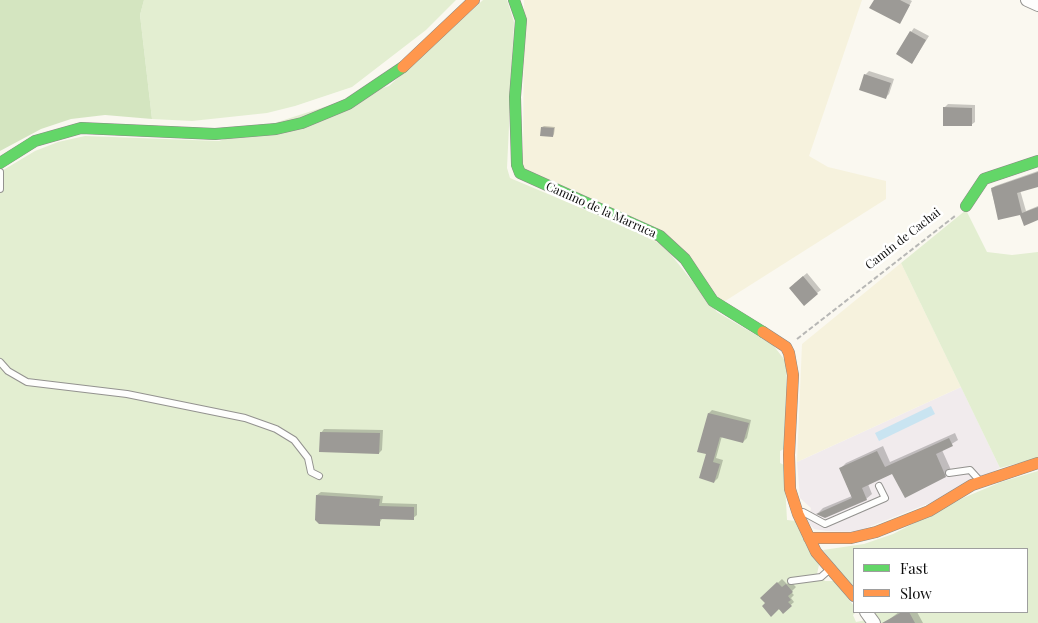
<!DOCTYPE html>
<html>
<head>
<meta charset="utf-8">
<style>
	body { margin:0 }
	#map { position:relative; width:1038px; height:623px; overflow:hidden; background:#faf8f0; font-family:"Playfair Display",serif }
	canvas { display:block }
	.legend { position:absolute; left:853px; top:548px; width:175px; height:65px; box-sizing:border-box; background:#fff; border:1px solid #9e9e9e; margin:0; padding:6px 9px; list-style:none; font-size:15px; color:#0c0c0c }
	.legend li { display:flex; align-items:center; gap:10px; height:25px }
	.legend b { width:25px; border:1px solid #9e9e9e }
</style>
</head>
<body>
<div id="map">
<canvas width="1038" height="623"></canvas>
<ul class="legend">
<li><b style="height:6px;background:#63d668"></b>Fast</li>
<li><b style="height:6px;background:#ff974d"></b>Slow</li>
</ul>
</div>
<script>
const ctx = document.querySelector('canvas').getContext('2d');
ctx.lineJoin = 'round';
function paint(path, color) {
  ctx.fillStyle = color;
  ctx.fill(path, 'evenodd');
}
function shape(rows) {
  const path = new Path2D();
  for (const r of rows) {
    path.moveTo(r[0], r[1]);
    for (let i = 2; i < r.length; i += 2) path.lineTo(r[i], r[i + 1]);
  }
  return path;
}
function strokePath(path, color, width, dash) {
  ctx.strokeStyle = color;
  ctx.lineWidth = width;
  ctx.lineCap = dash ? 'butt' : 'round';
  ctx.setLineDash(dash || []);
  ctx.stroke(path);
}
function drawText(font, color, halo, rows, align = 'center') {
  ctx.font = font + ' "Playfair Display",serif';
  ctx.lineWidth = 5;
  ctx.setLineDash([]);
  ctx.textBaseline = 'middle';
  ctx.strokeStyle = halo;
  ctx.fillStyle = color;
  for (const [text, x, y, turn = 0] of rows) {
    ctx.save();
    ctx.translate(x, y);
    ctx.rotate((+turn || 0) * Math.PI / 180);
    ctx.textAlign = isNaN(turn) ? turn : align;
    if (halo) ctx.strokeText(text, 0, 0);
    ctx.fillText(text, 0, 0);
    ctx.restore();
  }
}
const industrial = shape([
	[961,387,1000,468,935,501,856,532,826,531,814,529,808,522,811,508,800,498,797,462]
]);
const farmland = shape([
	[524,0,862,0,809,156,828,167,886,181,886,199,722,303,695,264,523,170],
	[901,263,961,387,797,462,802,344]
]);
const green = shape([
	[144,0,456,0,426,30,352,87,295,106,267,113,192,121,152,119,140,15],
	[483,0,507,0,514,22,507,168,510,178,626,227,664,246,717,312,773,345,787,363,784,449,780,451,780,463,784,465,787,520,796,521,819,565,817,574,825,581,834,581,854,606,856,612,853,615,856,622,866,620,867,623,0,623,0,172,35,151,58,142,85,136,219,141,389,86],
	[966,210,987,252,1012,255,1038,252,1038,458,1000,468,901,263],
	[1038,471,1038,623,879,623,871,612,1027,612,1027,549,854,549,854,590,823,550,864,544,893,534,963,498,1001,482]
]);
const forest = shape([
	[0,0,144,0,140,15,152,119,105,115,71,119,41,129,0,151]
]);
const water = shape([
	[931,406,935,414,879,441,875,433]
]);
const shadow = shape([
	[875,0,910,0,912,1,900,22],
	[914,28,929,36,912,63,911,32],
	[869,71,894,79,889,94,885,98,865,75],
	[948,104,975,105,975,122,971,125,944,108],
	[544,126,555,127,554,134,553,136,542,127],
	[1038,171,1038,186,1020,190,1026,211,1038,206,1038,219,1020,213,999,219,991,190,995,186],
	[807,273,821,290,817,293,794,284],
	[712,410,751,420,747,438,743,442,722,436,716,458,723,460,718,478,714,482,707,453,709,413],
	[324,429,383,430,382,450,379,453,321,433],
	[955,433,958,440,942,450,951,470,945,476,893,473,868,484,872,494,866,499,818,513,823,508,852,496,840,469,846,463,883,446,890,462],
	[321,492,383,496,382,503,417,504,417,515,413,518,383,517,379,524,317,520,317,495],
	[782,579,787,584,790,581,796,587,791,592,794,595,791,598,794,602,783,612,762,598],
	[899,612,917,612,923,623,889,623,887,621]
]);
const building = shape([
	[874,0,900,0,910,5,900,24,869,8],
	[910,31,926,40,912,64,896,54],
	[864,74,891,83,886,99,859,90],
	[943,107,972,108,972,126,943,126],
	[541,127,554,128,553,137,540,136],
	[1038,172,1038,187,1017,193,1022,213,1038,207,1038,220,1024,226,1020,215,998,220,991,188],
	[803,276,818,294,804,306,789,288],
	[708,413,749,423,743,443,720,437,713,462,720,464,714,483,699,478,706,454,697,452],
	[320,432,380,433,379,454,319,452],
	[949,438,953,446,936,454,946,477,905,498,892,474,862,488,867,500,825,518,816,514,852,498,839,468,877,451,885,467],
	[316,495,380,499,379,506,414,507,414,520,380,519,380,526,319,524,315,520],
	[777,582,782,587,786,584,793,592,788,596,791,600,788,602,792,606,783,614,779,609,771,617,762,606,765,603,760,598],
	[902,612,909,612,915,623,882,623]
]);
const path = shape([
	[797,339,955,216]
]);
const lane = shape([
	[0,172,0,189],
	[0,362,8,371,27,382,127,394,245,418,276,429,294,440,308,458,311,472,319,476],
	[949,473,970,470,980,481],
	[801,513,803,512,825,524,885,498,879,486],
	[791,581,821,577,830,569]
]);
const street = shape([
	[1027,0,1038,5],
	[866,612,874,623]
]);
const fast = shape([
	[514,0,521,20,515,97,517,165,520,173,660,236,685,259,713,301,763,332],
	[0,163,35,141,81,128,215,134,276,129,302,123,348,104,403,67],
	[966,206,984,179,1038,161]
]);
const slow = shape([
	[403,67,474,0],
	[763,332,786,347,789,353,793,375,789,455,790,489,798,514,816,552,854,596],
	[809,538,851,538,876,532,929,511,972,485,1038,463]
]);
const streetNames = [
	["Camino de la Marruca",601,210,24],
	["Camín de Cachai",903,239,-38]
];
paint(industrial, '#f1ebed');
paint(farmland, '#f6f2dd');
paint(green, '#e3eed1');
paint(forest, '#d4e5c0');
paint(water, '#c9e4f1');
paint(shadow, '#0003');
paint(building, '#9c9a96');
strokePath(lane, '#93928f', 8);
strokePath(street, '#93928f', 14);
strokePath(fast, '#8a8985', 12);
strokePath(slow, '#8a8985', 12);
strokePath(path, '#b7b7b5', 2, [5, 2.5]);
strokePath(lane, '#fefefd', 6);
strokePath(street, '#fefefd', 12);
strokePath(fast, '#63d668', 11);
strokePath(slow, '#ff974d', 11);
drawText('12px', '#0c0c0c', '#fff', streetNames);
</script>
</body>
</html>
